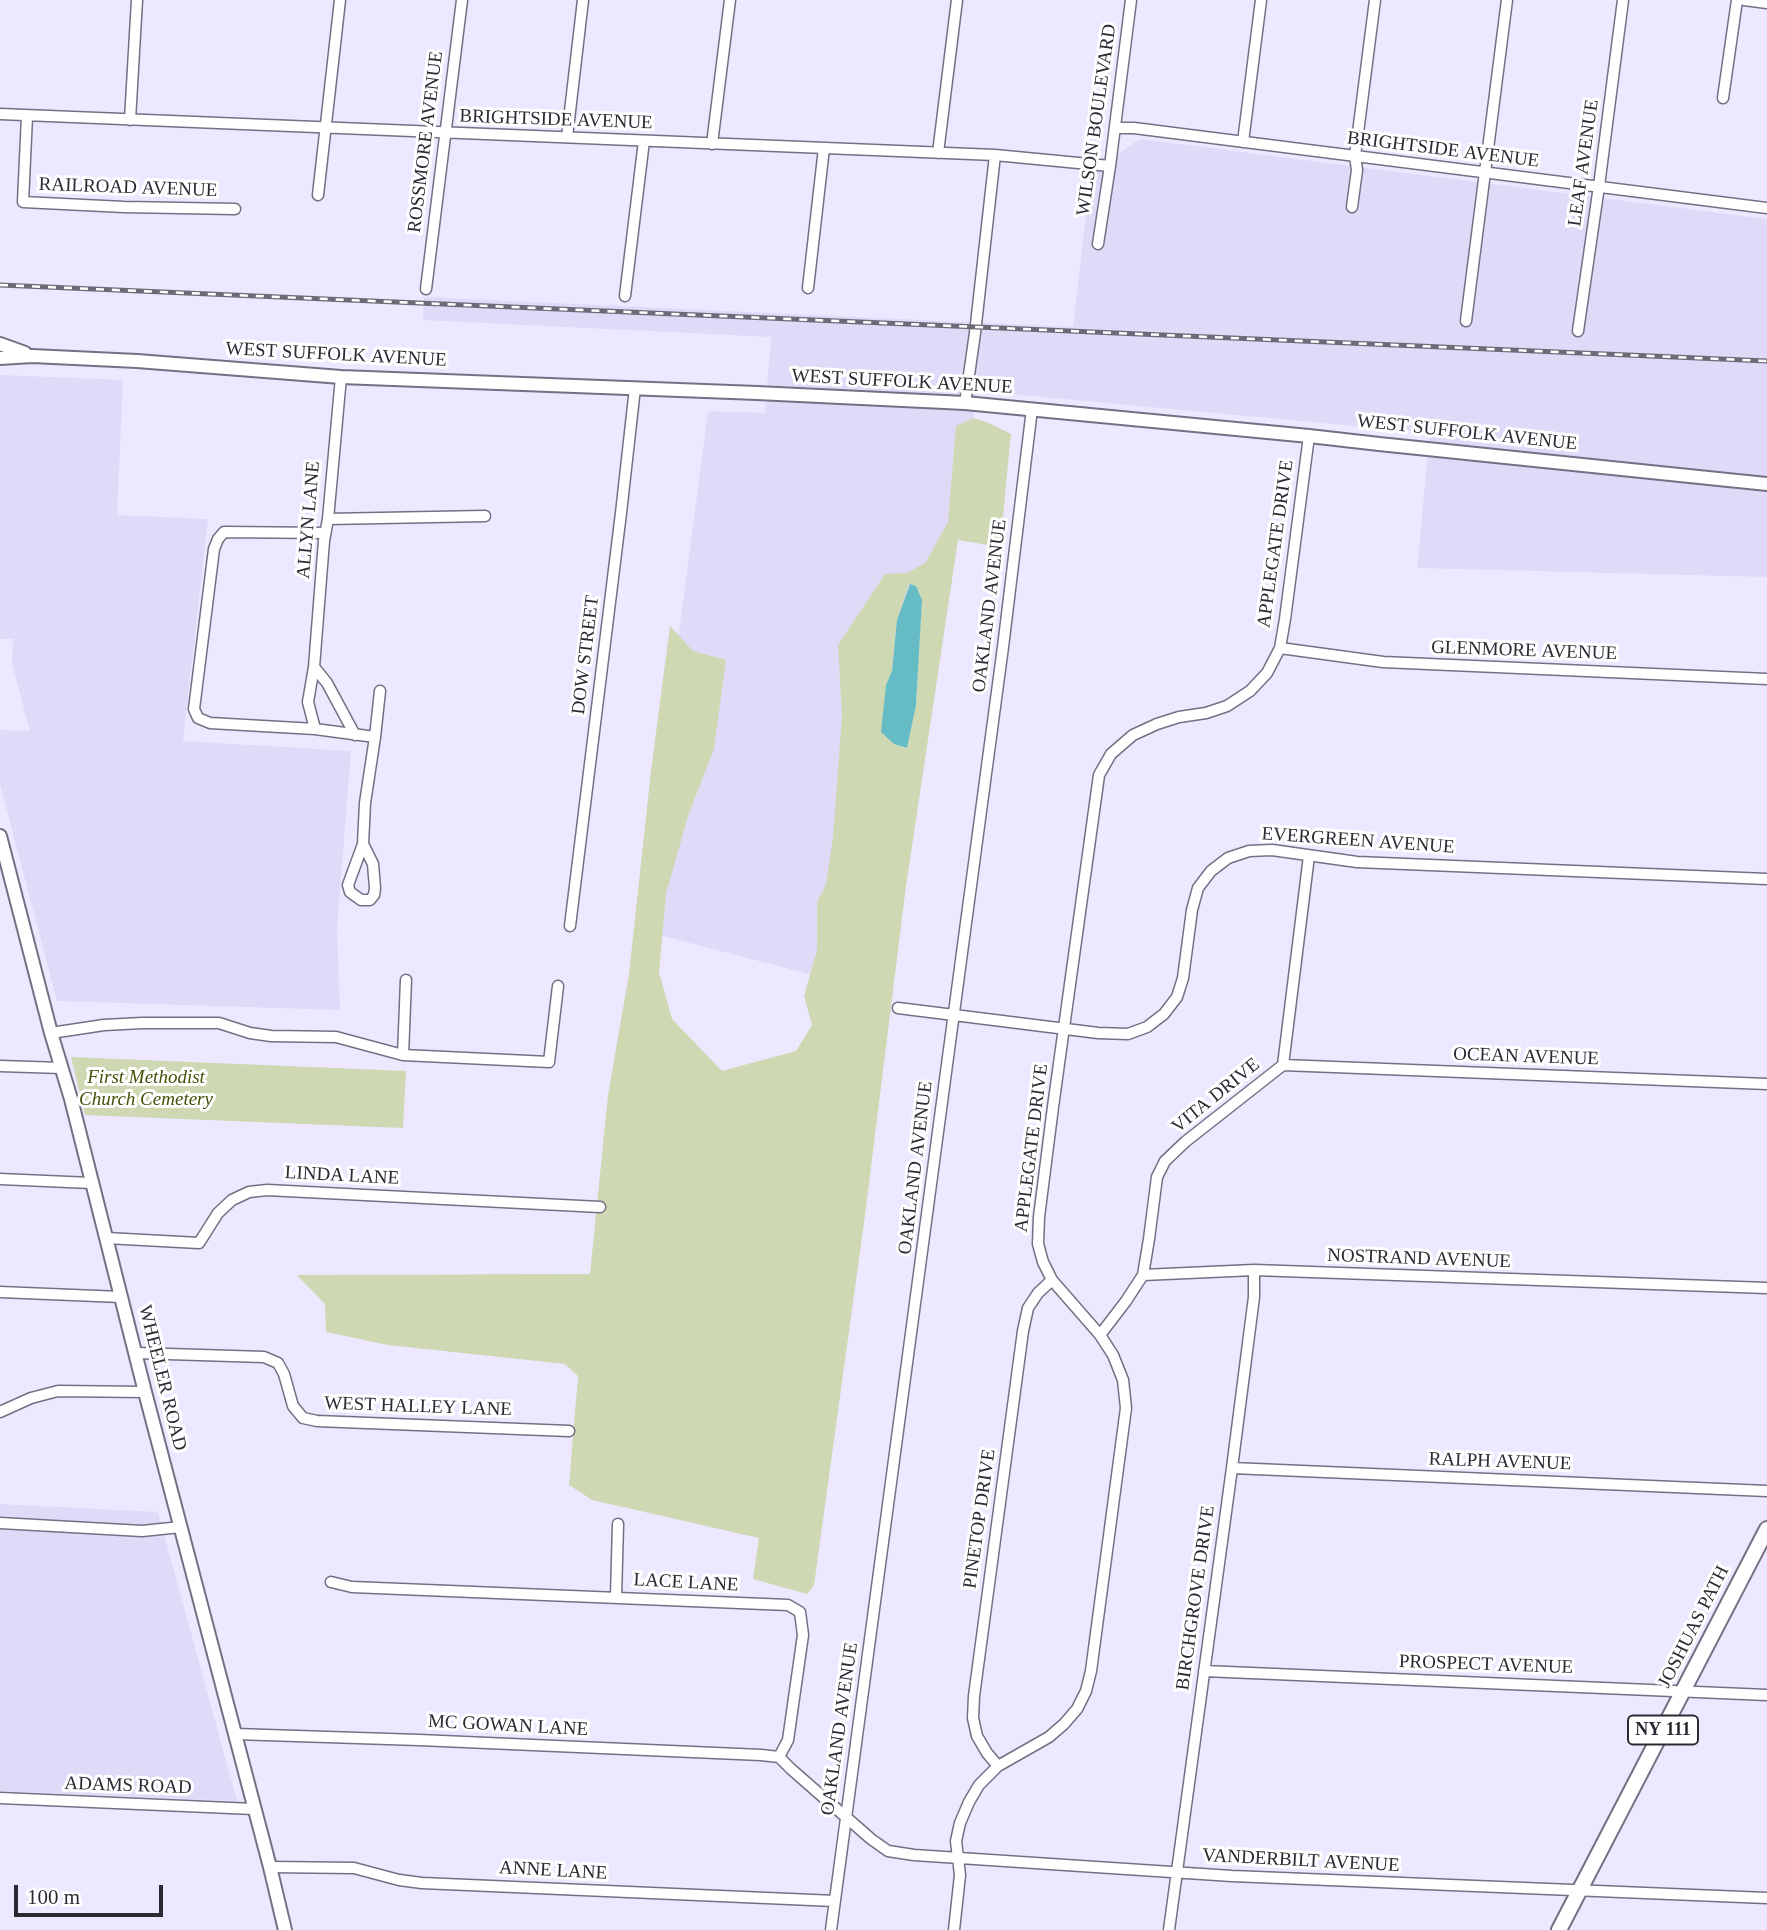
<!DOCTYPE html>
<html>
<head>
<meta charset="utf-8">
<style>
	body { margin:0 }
	#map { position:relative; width:1767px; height:1930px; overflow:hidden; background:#ede8ff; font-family:"Times New Roman",serif }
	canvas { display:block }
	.scale { position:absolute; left:14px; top:1885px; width:149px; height:32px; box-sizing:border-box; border:4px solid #2b2932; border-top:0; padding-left:9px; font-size:21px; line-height:24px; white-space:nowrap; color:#2b2932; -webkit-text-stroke:5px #fff; paint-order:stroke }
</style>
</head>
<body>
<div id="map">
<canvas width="1767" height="1930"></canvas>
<div class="scale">100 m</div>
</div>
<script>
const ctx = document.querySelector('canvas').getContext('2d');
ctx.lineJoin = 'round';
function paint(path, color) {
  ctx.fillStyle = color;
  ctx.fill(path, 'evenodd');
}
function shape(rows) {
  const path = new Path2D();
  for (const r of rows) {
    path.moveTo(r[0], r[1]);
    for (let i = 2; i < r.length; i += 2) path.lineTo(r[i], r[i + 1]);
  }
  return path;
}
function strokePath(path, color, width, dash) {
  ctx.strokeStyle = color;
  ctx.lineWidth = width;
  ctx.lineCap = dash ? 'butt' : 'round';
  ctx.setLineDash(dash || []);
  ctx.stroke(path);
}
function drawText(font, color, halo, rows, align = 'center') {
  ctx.font = font + ' "Times New Roman",serif';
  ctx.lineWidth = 6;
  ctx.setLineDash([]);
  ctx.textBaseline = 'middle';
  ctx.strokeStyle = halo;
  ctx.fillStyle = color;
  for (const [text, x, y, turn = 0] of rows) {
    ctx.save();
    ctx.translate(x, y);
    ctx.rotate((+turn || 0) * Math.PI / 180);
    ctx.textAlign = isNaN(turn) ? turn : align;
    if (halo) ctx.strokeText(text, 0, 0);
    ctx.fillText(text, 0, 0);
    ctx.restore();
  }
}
const built = shape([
	[1140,139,1767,219,1767,577,1417,568,1430,433,977,391,948,594,828,979,640,930,708,411,765,413,771,337,423,320,424,297,1073,327,1091,171],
	[0,375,123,380,117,515,208,519,183,741,351,751,337,929,340,1010,57,1001,0,784,0,730,30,731,12,664,13,639,0,639],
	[0,1504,158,1512,237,1801,0,1791]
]);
const green = shape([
	[973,418,989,423,1011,434,1000,547,958,540,906,886,866,1208,814,1585,807,1594,753,1579,759,1538,592,1500,569,1485,578,1376,565,1364,388,1345,326,1332,325,1304,297,1275,590,1274,608,1095,629,974,651,771,670,626,693,651,726,660,714,749,688,816,666,894,659,972,672,1019,722,1071,796,1051,812,1025,804,996,817,950,817,902,826,884,833,837,842,716,838,645,885,574,907,573,926,562,948,522,956,426],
	[909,584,916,586,922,600,916,705,906,748,894,744,886,685,892,671,897,620],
	[71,1057,406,1071,403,1128,85,1115]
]);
const water = shape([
	[910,584,916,586,922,600,916,705,907,748,894,744,881,732,886,685,892,671,897,620]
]);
const street = shape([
	[1744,0,1767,3],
	[1723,98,1737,0],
	[0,114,995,155,1110,166],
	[27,116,23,202,124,207,235,209],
	[130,120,137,0],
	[1115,128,1134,128,1767,208],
	[567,137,583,0],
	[1243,142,1261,0],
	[712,144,730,0],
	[938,153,957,0],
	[318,195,340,0],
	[1352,207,1357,170,1355,156,1375,0],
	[1098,244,1110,166,1131,0],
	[808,288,824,148],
	[426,289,462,0],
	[625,296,644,141],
	[1466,321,1507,0],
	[1578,331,1599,186,1623,0],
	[965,403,975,333,995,155],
	[328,519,485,516],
	[325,533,224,532,218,539,214,549,194,709,198,718,210,723,315,729,375,737],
	[1280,648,1383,662,1767,679],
	[314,667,327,683,355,735],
	[315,729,308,702,314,667,324,541,328,519,341,377],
	[363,844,373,864,375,888,374,895,370,900,361,900,350,892,348,885,363,844,365,803,375,737,380,691],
	[570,926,621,513,635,388],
	[898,1008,1098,1033,1128,1034,1147,1027,1164,1014,1177,997,1183,978,1192,910,1198,888,1211,871,1228,858,1249,851,1272,850,1357,862,1767,879],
	[51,1033,104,1025,142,1023,219,1023,250,1033,271,1036,336,1037,403,1055,549,1062,558,986],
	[403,1055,406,980],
	[1283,1065,1767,1084],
	[0,1066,62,1068],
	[0,1179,91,1183],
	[106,1238,199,1243,218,1213,232,1200,249,1192,267,1190,600,1207],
	[1143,1275,1149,1239,1157,1177,1165,1161,1185,1142,1283,1065,1309,856],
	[0,1292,121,1297],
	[1100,1335,1126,1301,1143,1275,1254,1270,1767,1288],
	[136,1353,264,1357,278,1363,284,1374,293,1406,303,1418,317,1421,569,1431],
	[0,1412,31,1398,58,1391,145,1392],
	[1232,1468,1767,1491],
	[0,1523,142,1531,181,1527],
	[331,1582,352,1587,788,1605,800,1612,803,1635,788,1740,779,1757],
	[616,1597,618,1524],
	[1204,1671,1767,1695],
	[235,1734,419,1740,761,1755,779,1757],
	[779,1757,791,1769,871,1839,888,1851,914,1855,1232,1876,1767,1898],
	[998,1766,987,1753,977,1736,973,1718,974,1696,1023,1331,1028,1308,1038,1293,1052,1280],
	[0,1798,254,1809],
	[270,1867,354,1868,399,1880,422,1883,835,1901],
	[831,1930,1003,647,1032,409],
	[954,1930,960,1875,956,1841,960,1823,969,1802,979,1785,998,1766,1049,1737,1064,1724,1077,1709,1086,1691,1091,1671,1126,1408,1123,1380,1113,1355,1100,1335,1052,1280,1043,1262,1038,1244,1039,1217,1053,1107,1099,775,1111,754,1133,735,1157,724,1179,717,1206,713,1227,706,1250,691,1267,673,1280,648,1285,619,1309,436],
	[1169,1930,1232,1468,1254,1297,1254,1270]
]);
const secondary = shape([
	[0,344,25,353],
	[0,358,32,356,137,361,341,377,757,393,965,403,1309,436,1379,444,1767,484],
	[0,836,51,1033,71,1099,145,1392,270,1867,285,1930]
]);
const primary = shape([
	[1559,1930,1767,1529]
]);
const rail = shape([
	[0,285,1767,361]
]);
const shields = [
	[1663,1730,70]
];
const shieldNames = [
	["NY 111",1663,1730]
];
const streetNames = [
	["BRIGHTSIDE AVENUE",556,120,2],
	["WILSON BOULEVARD",1097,120,-82],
	["ROSSMORE AVENUE",426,142,-83],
	["BRIGHTSIDE AVENUE",1443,150,7],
	["LEAF AVENUE",1584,163,-82],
	["RAILROAD AVENUE",128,188,2],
	["WEST SUFFOLK AVENUE",336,355,3],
	["WEST SUFFOLK AVENUE",902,382,3],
	["WEST SUFFOLK AVENUE",1467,433,6],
	["ALLYN LANE",309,520,-85],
	["APPLEGATE DRIVE",1276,544,-82],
	["OAKLAND AVENUE",990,606,-83],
	["GLENMORE AVENUE",1524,651,2],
	["DOW STREET",586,655,-83],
	["EVERGREEN AVENUE",1358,841,4],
	["OCEAN AVENUE",1526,1057,2],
	["VITA DRIVE",1216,1096,-39],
	["APPLEGATE DRIVE",1032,1148,-83],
	["OAKLAND AVENUE",916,1168,-83],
	["LINDA LANE",342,1176,3],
	["NOSTRAND AVENUE",1419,1259,2],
	["WHEELER ROAD",162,1378,76],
	["WEST HALLEY LANE",418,1407,2],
	["RALPH AVENUE",1500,1462,2],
	["PINETOP DRIVE",980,1519,-82],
	["LACE LANE",686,1583,3],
	["BIRCHGROVE DRIVE",1196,1598,-82],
	["JOSHUAS PATH",1694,1627,-63],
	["PROSPECT AVENUE",1486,1665,2],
	["MC GOWAN LANE",508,1726,3],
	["OAKLAND AVENUE",840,1729,-82],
	["ADAMS ROAD",128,1786,2],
	["VANDERBILT AVENUE",1301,1861,3],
	["ANNE LANE",553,1871,3]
];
const parkNames = [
	["First Methodist",146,1078],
	["Church Cemetery",146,1100]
];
paint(built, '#e0daf8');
paint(green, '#ced8b3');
paint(water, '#66bcc4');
strokePath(street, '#747084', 13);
strokePath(secondary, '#747084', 16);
strokePath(primary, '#747084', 18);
strokePath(street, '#fff', 10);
strokePath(secondary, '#fff', 12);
strokePath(primary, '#fff', 14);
strokePath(rail, '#6d6a78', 5);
strokePath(rail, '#fff', 2.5, [8]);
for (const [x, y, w] of shields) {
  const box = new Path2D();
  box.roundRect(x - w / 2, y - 14.5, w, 29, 5);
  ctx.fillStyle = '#fff';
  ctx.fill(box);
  strokePath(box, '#2b2932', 2);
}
drawText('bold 18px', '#2b2932', null, shieldNames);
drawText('19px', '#2b2932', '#fff', streetNames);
drawText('italic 19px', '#45510a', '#fff', parkNames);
</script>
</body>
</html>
